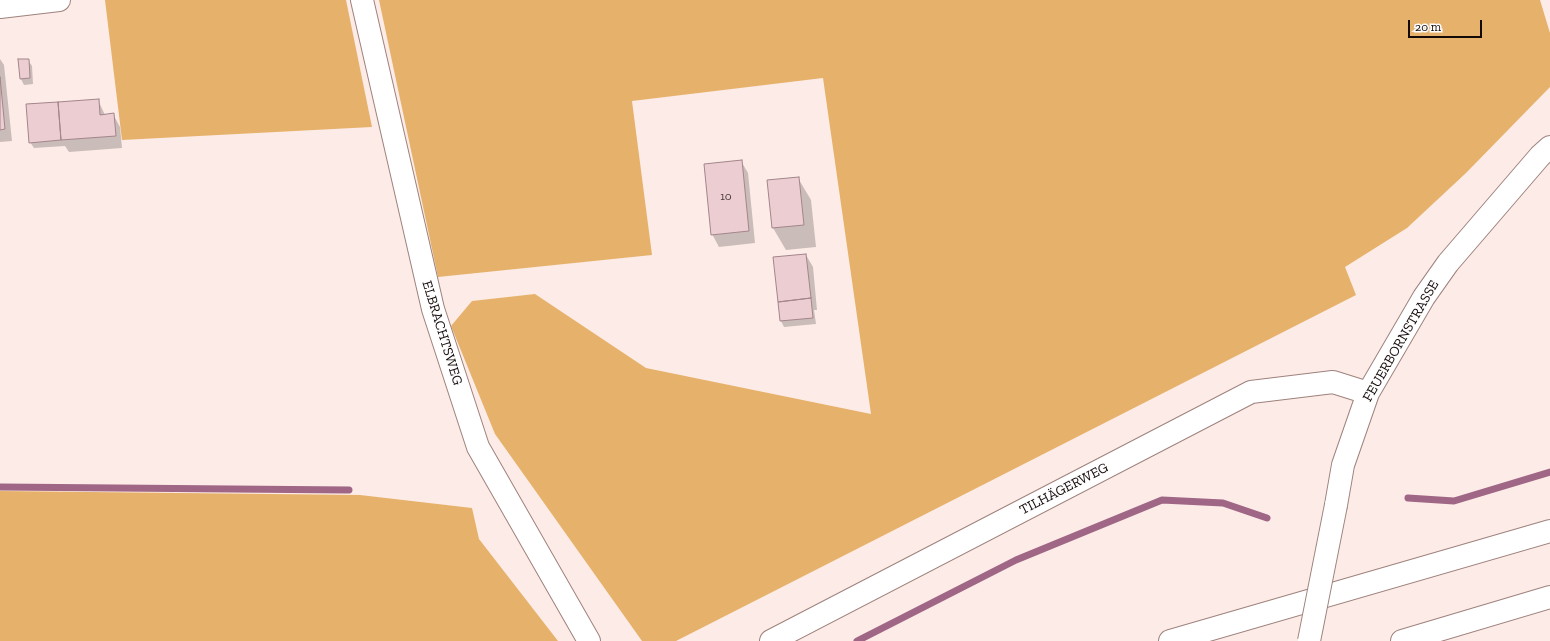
<!DOCTYPE html>
<html>
<head>
<meta charset="utf-8">
<style>
	body { margin:0 }
	#map { position:relative; width:1550px; height:641px; overflow:hidden; background:#fdebe7; font-family:"Zilla Slab",serif }
	canvas { display:block }
	.scale { position:absolute; left:1408px; top:20px; width:74px; height:18px; box-sizing:border-box; border:2px solid #130a08; border-top:0; padding-left:5px; font-size:12px; line-height:14px; white-space:nowrap; color:#130a08; -webkit-text-stroke:3px #fdfdfd; paint-order:stroke }
</style>
</head>
<body>
<div id="map">
<canvas width="1550" height="641"></canvas>
<div class="scale">20 m</div>
</div>
<script>
const ctx = document.querySelector('canvas').getContext('2d');
ctx.lineJoin = 'round';
function paint(path, color) {
  ctx.fillStyle = color;
  ctx.fill(path, 'evenodd');
}
function shape(rows) {
  const path = new Path2D();
  for (const r of rows) {
    path.moveTo(r[0], r[1]);
    for (let i = 2; i < r.length; i += 2) path.lineTo(r[i], r[i + 1]);
  }
  return path;
}
function strokePath(path, color, width, dash) {
  ctx.strokeStyle = color;
  ctx.lineWidth = width;
  ctx.lineCap = dash ? 'butt' : 'round';
  ctx.setLineDash(dash || []);
  ctx.stroke(path);
}
function drawText(font, color, halo, rows, align = 'center') {
  ctx.font = font + ' "Zilla Slab",serif';
  ctx.lineWidth = 3;
  ctx.setLineDash([]);
  ctx.textBaseline = 'middle';
  ctx.strokeStyle = halo;
  ctx.fillStyle = color;
  for (const [text, x, y, turn = 0] of rows) {
    ctx.save();
    ctx.translate(x, y);
    ctx.rotate((+turn || 0) * Math.PI / 180);
    ctx.textAlign = isNaN(turn) ? turn : align;
    if (halo) ctx.strokeText(text, 0, 0);
    ctx.fillText(text, 0, 0);
    ctx.restore();
  }
}
const green = shape([
	[105,0,346,0,372,127,122,140],
	[379,0,1540,0,1550,33,1550,87,1466,173,1407,228,1345,267,1356,295,676,641,642,641,495,434,451,326,472,301,535,294,646,368,871,414,823,78,632,101,652,255,438,277],
	[0,491,360,495,472,508,479,539,558,641,0,641]
]);
const shadow = shape([
	[0,59,4,65,12,141,0,142],
	[28,60,32,66,33,84,24,85,21,79],
	[98,100,105,115,113,114,120,127,122,148,69,152,65,146,34,148,30,142],
	[741,161,748,173,755,243,719,247,712,234],
	[798,178,811,200,816,247,786,250,773,228],
	[806,255,813,267,817,310,814,310,816,324,784,327,781,321,779,302]
]);
const stream = shape([
	[0,487,349,490],
	[1408,498,1454,501,1550,472],
	[857,641,1016,560,1162,500,1223,503,1267,518]
]);
const building = shape([
	[18,59,29,59,30,78,20,79,18,59],
	[0,77,5,129,0,130,0,77],
	[99,99,100,115,114,113,116,136,61,140,58,102,99,99],
	[58,102,61,140,29,143,26,104,58,102],
	[742,160,749,231,711,235,704,164,742,160],
	[799,177,804,225,772,228,767,180,799,177],
	[806,254,811,298,778,302,773,257,806,254],
	[811,298,813,318,780,321,778,302,811,298]
]);
const minor = shape([
	[362,0,433,309,478,447,589,641],
	[0,7,59,0],
	[1336,505,1343,465,1368,393,1424,297,1448,263,1540,156,1550,147],
	[771,641,1251,392,1333,382,1368,393]
]);
const highway = shape([
	[1170,641,1550,531],
	[1402,641,1550,597]
]);
const minorBridge = shape([
	[1309,641,1336,505]
]);
const numberNames = [
	["10",726,197]
];
const streetNames = [
	["ELBRACHTSWEG",442,333,73],
	["FEUERBORNSTRASSE",1401,341,-60],
	["TILHÄGERWEG",1064,489,-27]
];
paint(green, '#e6b26b');
paint(shadow, '#0003');
strokePath(stream, '#9f6685', 7);
paint(building, '#eccdd2');
strokePath(building, '#a2858a', 1);
strokePath(minor, '#9e827d', 24);
strokePath(highway, '#9e827d', 24);
strokePath(minor, '#fff', 22);
strokePath(highway, '#fff', 22);
strokePath(minorBridge, '#9e827d', 24, []);
strokePath(minorBridge, '#fff', 22);
drawText('12px', '#493b3a', null, numberNames);
drawText('14px', '#130a08', '#fdfdfd', streetNames);
</script>
</body>
</html>
